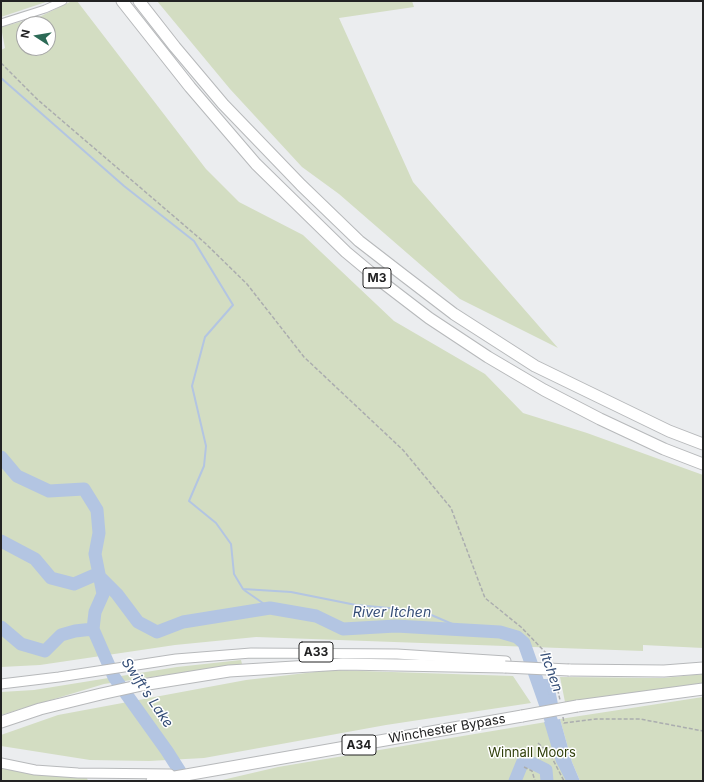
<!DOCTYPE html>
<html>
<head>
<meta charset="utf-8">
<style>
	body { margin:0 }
	#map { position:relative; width:704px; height:782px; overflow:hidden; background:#ebedef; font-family:Inter,sans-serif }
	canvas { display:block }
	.frame { position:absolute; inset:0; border:2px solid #222223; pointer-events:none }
	.north { position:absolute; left:16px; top:16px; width:40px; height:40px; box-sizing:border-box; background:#fff; border:1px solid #a7a7a7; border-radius:50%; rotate:282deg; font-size:11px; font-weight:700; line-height:16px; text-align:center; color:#222223 }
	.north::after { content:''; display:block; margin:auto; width:14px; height:18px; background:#2c6a56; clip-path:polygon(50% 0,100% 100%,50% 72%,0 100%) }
</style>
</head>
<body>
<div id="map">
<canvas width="704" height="782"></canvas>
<div class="frame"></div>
<div class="north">N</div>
</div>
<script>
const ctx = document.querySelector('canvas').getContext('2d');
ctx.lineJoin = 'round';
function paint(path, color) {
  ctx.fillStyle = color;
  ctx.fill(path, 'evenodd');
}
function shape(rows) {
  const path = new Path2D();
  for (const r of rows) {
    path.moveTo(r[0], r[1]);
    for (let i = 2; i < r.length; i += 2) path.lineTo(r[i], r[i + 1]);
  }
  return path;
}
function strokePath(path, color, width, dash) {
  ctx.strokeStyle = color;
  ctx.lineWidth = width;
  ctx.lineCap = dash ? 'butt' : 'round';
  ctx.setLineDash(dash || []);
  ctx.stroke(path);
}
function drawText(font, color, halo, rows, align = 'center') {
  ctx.font = font + ' Inter,sans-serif';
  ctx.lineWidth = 3;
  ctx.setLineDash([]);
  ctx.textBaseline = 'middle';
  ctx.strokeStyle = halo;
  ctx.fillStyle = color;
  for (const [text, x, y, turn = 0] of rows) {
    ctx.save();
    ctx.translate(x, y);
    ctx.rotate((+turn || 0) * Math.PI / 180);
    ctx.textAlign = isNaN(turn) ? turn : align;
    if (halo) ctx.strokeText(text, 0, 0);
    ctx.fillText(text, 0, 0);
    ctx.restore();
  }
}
const green = shape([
	[1,1,49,1,1,17],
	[72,1,77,1,206,169,239,202,303,235,394,321,485,374,523,413,587,433,703,475,703,648,643,645,643,651,256,637,175,645,40,665,1,667,1,50,5,48,1,27,39,17],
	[24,24,48,24,48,48,24,48],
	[157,1,412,1,414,7,339,18,413,182,558,348,460,299,339,194,302,167,230,89],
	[241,660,242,664,104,684,1,715,1,692,34,690,177,667],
	[332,670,513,676,531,703,386,725,204,758,149,761,90,760,1,746,1,735,58,715,246,680],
	[703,674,703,683,565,702,560,677,663,678],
	[703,697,703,781,580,781,572,762,560,719],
	[552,721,577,781,218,781,278,767],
	[1,767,29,774,87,778,88,781,1,781]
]);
const water = shape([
	[534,679,553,679,558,704,541,706],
	[560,719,572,762,580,781,566,781,556,762,544,722]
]);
const stream = shape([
	[1,78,124,186,194,241,233,305,205,337,192,386,206,446,204,466,189,501,216,523,231,544,234,574,243,589,291,592,356,605,422,611,464,629],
	[244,590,270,608]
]);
const river = shape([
	[1,457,17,476,49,491,84,489,97,510,99,533,95,554,103,594,95,612,93,629],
	[1,541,35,559,51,578,74,584,97,574],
	[97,574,117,594,138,622,157,632,183,622,270,608,316,616,343,629,396,626,500,632,517,637,524,643,557,737],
	[1,627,21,644,45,651,61,635,75,631,93,629,114,677,167,751,186,781],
	[515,781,524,759,546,770,547,781]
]);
const path = shape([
	[1,63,38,100,205,243,247,284,304,357,403,450,451,508,485,598,521,627,547,654,542,654,546,660],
	[555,678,560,700],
	[563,717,564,723,596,719,640,719,703,731],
	[538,743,550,754,564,781],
	[524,767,532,771,535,781]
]);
const minor = shape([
	[1,23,45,9,63,1]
]);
const major = shape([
	[1,684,59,677,176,659,251,653,397,654,506,661],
	[1,763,35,770,78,773,170,774]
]);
const highway = shape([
	[122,1,190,87,256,164,346,252,382,282,429,318,488,357,544,390,600,419,664,449,703,464],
	[139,1,175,47,223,104,301,185,359,241,403,275,454,314,535,366,669,431,703,444],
	[569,670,664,671,703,668],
	[577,706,703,689],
	[1,722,40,709,101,694,142,685,229,671,343,664,505,667],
	[152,781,522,716]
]);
const highwayBridge = shape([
	[505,667,569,670],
	[522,716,577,706]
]);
const shields = [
	[377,278,28],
	[316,652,34],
	[359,745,34]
];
const shieldNames = [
	["M3",377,278],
	["A33",316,652],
	["A34",359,745]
];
const streetNames = [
	["Winchester Bypass",447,729,-10]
];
const parkNames = [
	["Winnall Moors",532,753]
];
const waterNames = [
	["River Itchen",392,613],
	["Itchen",551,672,70],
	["Swift's Lake",147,693,56]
];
paint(green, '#d3ddc2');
paint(water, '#b3c5e2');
strokePath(stream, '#b3c5e2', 2);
strokePath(river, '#b3c5e2', 13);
strokePath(minor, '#b7b9bb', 9);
strokePath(major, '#b7b9bb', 11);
strokePath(highway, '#b7b9bb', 13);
strokePath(path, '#abadaf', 1.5, [4, 2]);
strokePath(minor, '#fff', 7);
strokePath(major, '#fff', 9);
strokePath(highway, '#fff', 11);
strokePath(highwayBridge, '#b7b9bb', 13, []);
strokePath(highwayBridge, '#fff', 11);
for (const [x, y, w] of shields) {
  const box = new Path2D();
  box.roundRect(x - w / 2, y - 10, w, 20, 3);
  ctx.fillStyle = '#fff';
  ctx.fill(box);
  strokePath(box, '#222223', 1);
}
drawText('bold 12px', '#222223', null, shieldNames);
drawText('13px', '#222223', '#fff', streetNames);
drawText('13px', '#31400c', '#fff', parkNames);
drawText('italic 14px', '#354e77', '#fff', waterNames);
</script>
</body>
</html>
